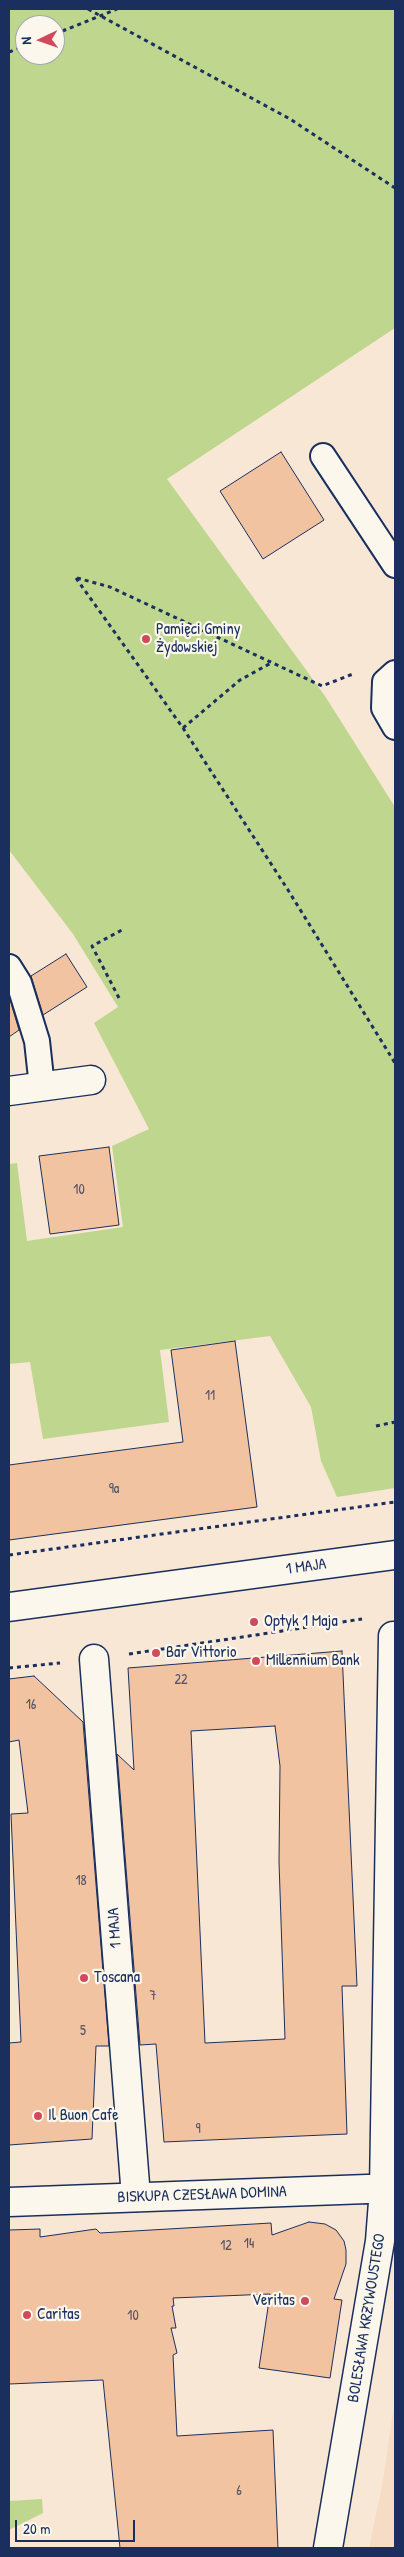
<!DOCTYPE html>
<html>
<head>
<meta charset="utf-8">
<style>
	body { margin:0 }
	#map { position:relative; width:404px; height:2557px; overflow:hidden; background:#f8e7d5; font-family:"Patrick Hand",sans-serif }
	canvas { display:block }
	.frame { position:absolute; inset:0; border:10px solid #1b2f5e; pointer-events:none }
	.north { position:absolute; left:15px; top:15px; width:50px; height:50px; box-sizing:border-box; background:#fbf7ec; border:1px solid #a1a7b3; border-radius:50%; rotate:267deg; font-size:14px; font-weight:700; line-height:20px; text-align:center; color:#1b2f5e }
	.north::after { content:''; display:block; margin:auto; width:18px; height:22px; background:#d1495b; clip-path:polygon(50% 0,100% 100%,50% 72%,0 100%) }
	.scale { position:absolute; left:15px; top:2520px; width:120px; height:22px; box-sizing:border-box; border:2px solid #1b2f5e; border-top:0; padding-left:6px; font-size:15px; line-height:18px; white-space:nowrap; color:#1b2f5e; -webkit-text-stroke:4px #fbf7ec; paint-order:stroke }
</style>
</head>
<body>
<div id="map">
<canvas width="404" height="2557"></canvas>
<div class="frame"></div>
<div class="north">N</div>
<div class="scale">20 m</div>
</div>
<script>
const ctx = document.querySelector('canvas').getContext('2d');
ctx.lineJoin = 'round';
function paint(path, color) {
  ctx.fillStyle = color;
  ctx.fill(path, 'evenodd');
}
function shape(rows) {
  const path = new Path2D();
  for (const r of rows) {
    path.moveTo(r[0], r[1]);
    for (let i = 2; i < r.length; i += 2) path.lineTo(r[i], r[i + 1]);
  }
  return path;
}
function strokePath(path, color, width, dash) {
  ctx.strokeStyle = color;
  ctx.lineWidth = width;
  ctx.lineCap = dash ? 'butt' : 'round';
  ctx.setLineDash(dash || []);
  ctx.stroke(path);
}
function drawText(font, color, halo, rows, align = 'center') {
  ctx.font = font + ' "Patrick Hand",sans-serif';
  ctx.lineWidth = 4.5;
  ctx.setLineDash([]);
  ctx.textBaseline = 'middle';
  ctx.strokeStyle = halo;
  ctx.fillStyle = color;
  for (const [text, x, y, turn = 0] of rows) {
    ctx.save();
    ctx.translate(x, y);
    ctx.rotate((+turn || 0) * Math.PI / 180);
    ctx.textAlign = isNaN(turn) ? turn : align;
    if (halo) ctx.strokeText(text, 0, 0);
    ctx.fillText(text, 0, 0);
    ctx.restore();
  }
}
const built = shape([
	[395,2398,395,2548,369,2548,383,2481]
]);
const green = shape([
	[9,9,395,9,395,328,167,479,325,696,395,807,395,1488,337,1497,321,1461,311,1407,270,1336,160,1350,169,1422,43,1439,30,1362,9,1364,9,1164,17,1163,27,1241,123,1227,112,1146,149,1129,94,1023,118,1007,73,934,9,850],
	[25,25,55,25,55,55,25,55],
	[42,2499,43,2513,9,2530,9,2501]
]);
const building = shape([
	[281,452,324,520,263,559,220,491,281,452],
	[66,954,87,987,43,1015,31,976,66,954],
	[9,996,19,1030,9,1037,9,996],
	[109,1147,119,1225,50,1234,39,1156,109,1147],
	[235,1341,257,1507,9,1540,9,1465,183,1442,171,1350,235,1341],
	[342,1651,357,1986,342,1986,347,2134,164,2142,156,2044,140,2045,117,1754,134,1770,128,1668,342,1651],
	[275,1726,280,1766,279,1862,285,2039,205,2043,191,1731,275,1726],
	[34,1676,83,1722,109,2046,96,2046,92,2139,9,2145,9,2043,21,2042,11,1814,28,1813,19,1740,9,1742,9,1679,34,1676],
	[309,2222,325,2224,336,2230,344,2241,346,2250,346,2264,334,2299,342,2300,330,2378,259,2368,270,2294,173,2298,174,2306,172,2306,176,2328,171,2328,177,2353,173,2355,177,2436,273,2430,278,2548,120,2548,103,2380,9,2384,9,2230,40,2229,40,2237,96,2229,100,2233,271,2223,272,2235,309,2222]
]);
const path = shape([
	[88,9,290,119,395,188],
	[55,34,117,9],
	[9,52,25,46],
	[76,578,183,728,288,890,395,1063],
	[77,578,110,587,322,686,353,674],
	[183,728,240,680,271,663],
	[119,998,92,946,122,930],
	[376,1426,395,1422],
	[9,1555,395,1502],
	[129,1654,362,1619],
	[9,1668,60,1663]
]);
const service = shape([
	[323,456,395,565],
	[395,673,385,682,384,708,395,727],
	[9,967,19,983,37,1041,42,1087]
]);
const pedestrian = shape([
	[94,1659,136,2197]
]);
const minor = shape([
	[9,1091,91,1080],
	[9,2202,395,2188],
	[328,2548,380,2241,384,2189,393,1636]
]);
const tertiary = shape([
	[9,1607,395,1555]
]);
const markers = [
	[146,639,5,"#d1495b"],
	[254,1622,5,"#d1495b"],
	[156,1653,5,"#d1495b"],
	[256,1661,5,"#d1495b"],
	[84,1978,5,"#d1495b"],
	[38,2116,5,"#d1495b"],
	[305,2301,5,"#d1495b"],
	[27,2315,5,"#d1495b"]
];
const numberNames = [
	["10",79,1190],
	["11",210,1396],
	["9a",114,1489],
	["22",181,1680],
	["16",31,1705],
	["18",81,1881],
	["7",153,1996],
	["5",83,2031],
	["9",198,2129],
	["14",249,2244],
	["12",226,2246],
	["10",133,2316],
	["6",239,2491]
];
const poiNames = [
	["Pamięci Gminy",156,630],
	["Żydowskiej",156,648],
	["Optyk 1 Maja",264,1622],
	["Bar Vittorio",166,1653],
	["Millennium Bank",266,1661],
	["Toscana",94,1978],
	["Il Buon Cafe",48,2116],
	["Veritas",295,2301,"right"],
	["Caritas",37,2315]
];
const streetNames = [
	["1 MAJA",306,1567,-8],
	["1 MAJA",115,1928,-94],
	["BISKUPA CZESŁAWA DOMINA",202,2195,-2],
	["BOLESŁAWA KRZYWOUSTEGO",367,2318,-81]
];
paint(built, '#f6dcc5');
paint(green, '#bed68d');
paint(building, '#f1c3a0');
strokePath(building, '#1b2f5e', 1);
strokePath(service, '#1b2f5e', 28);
strokePath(pedestrian, '#1b2f5e', 31);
strokePath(minor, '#1b2f5e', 31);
strokePath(tertiary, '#1b2f5e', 31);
strokePath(path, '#1b2f5e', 3, [4, 4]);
strokePath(service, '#fbf7ec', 24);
strokePath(pedestrian, '#fbf7ec', 28);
strokePath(minor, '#fbf7ec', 28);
strokePath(tertiary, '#fbf7ec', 28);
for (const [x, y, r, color] of markers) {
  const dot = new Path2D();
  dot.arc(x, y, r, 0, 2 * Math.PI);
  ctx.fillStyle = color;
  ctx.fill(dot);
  strokePath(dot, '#fbf7ec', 2);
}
drawText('14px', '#50546e', null, numberNames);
drawText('16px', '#1b2f5e', '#fbf7ec', poiNames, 'left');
drawText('16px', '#1b2f5e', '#fbf7ec', streetNames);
</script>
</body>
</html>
